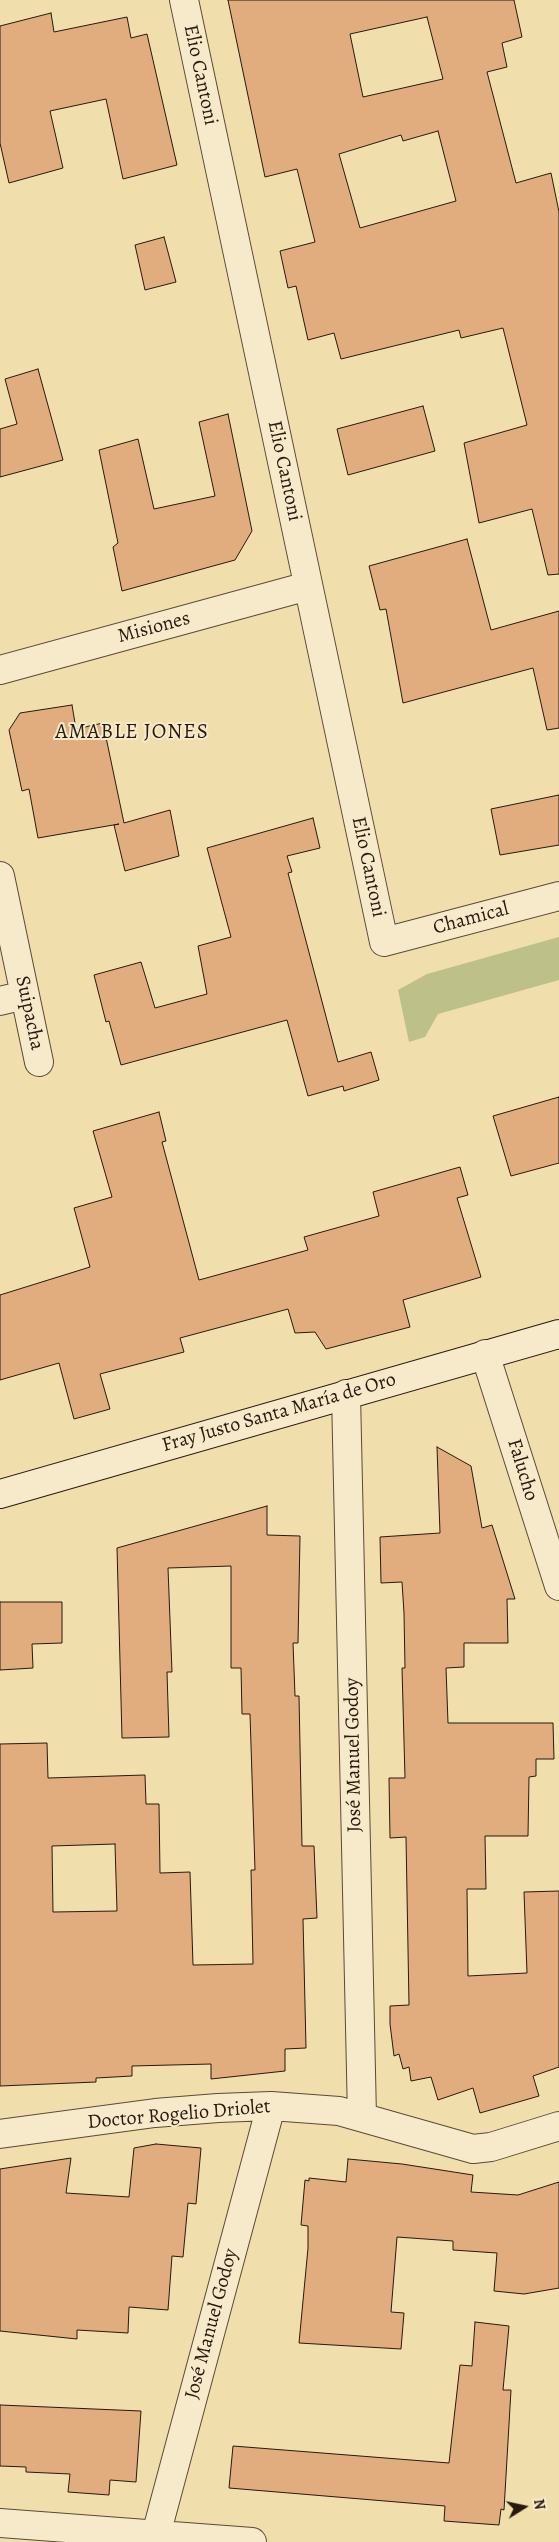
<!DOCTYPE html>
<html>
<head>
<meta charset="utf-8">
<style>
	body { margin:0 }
	#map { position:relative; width:559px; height:2542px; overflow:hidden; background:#f1dead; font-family:Alegreya,serif }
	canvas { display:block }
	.north { position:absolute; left:499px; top:2482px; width:50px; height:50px; -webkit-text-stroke:4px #f6eaca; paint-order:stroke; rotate:80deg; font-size:14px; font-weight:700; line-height:20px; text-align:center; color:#28190e }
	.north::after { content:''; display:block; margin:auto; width:18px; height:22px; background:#28190e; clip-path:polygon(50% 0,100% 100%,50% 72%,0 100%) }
</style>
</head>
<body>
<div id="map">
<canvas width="559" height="2542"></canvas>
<div class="north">N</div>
</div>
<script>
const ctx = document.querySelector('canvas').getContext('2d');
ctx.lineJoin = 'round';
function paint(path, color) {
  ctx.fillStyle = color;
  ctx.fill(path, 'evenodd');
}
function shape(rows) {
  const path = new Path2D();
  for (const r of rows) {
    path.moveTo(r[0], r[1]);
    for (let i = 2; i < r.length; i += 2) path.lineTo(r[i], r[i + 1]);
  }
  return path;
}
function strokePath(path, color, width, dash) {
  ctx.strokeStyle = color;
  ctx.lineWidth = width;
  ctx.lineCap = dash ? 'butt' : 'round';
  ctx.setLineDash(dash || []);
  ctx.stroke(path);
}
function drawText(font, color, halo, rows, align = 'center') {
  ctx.font = font + ' Alegreya,serif';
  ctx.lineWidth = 4;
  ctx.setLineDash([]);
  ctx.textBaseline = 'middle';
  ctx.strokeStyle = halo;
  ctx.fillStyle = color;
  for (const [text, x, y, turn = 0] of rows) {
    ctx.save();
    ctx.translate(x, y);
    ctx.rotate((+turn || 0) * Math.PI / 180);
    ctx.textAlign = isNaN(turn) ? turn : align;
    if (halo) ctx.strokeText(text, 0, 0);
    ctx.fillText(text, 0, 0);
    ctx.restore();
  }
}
const green = shape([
	[559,937,559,980,438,1014,425,1037,409,1042,398,990,427,974]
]);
const building = shape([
	[228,0,514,0,522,37,502,43,507,67,487,72,516,183,551,173,559,212,559,574,548,575,532,509,479,523,464,443,527,425,503,328,461,338,459,330,341,359,334,333,308,340,296,286,288,288,280,251,315,242,297,169,265,177,228,0],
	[427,17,443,79,363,97,350,34,427,17],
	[438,131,456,201,360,228,339,154,401,135,403,141,438,131],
	[51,13,54,32,127,17,131,38,147,34,177,165,123,179,106,99,50,111,63,168,9,183,0,143,0,26,51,13],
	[164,237,176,282,145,290,135,245,164,237],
	[38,369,63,460,0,477,0,429,17,424,5,379,38,369],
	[423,406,435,451,348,475,337,429,423,406],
	[228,414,252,531,235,560,122,591,113,547,118,543,99,450,138,439,154,509,215,496,199,422,228,414],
	[467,539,491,630,559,611,559,728,547,730,533,668,403,703,386,609,380,610,369,566,467,539],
	[72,705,76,729,103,723,124,823,170,810,179,856,125,871,114,825,119,824,38,838,29,789,22,791,9,730,20,713,72,705],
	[559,795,559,845,500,855,491,809,559,795],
	[313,818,320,848,287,856,292,872,288,873,338,1062,371,1052,379,1080,344,1091,343,1086,308,1096,287,1020,121,1065,109,1021,106,1022,94,975,141,962,155,1008,207,994,198,946,231,937,207,848,313,818],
	[559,1097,559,1163,511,1176,493,1116,559,1097],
	[159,1112,166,1141,162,1142,199,1280,308,1250,304,1237,379,1216,373,1192,460,1167,468,1195,457,1198,481,1277,403,1300,410,1327,326,1349,315,1332,295,1333,288,1309,180,1338,184,1352,100,1374,110,1409,74,1419,59,1363,0,1380,0,1295,90,1267,74,1208,112,1197,93,1131,159,1112],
	[437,1447,471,1466,482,1528,492,1525,515,1599,507,1599,508,1643,464,1643,464,1667,446,1668,448,1723,553,1723,554,1759,536,1759,536,1776,529,1777,528,1836,485,1836,486,1889,467,1889,468,1976,527,1973,524,1892,559,1891,559,2067,533,2076,539,2096,480,2113,473,2088,438,2100,431,2077,411,2081,409,2067,403,2069,399,2054,394,2056,390,2024,390,2006,409,2005,406,1837,390,1838,389,1778,405,1778,402,1668,405,1668,404,1613,402,1582,381,1583,380,1537,440,1533,437,1447],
	[267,1506,267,1535,300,1536,298,1643,293,1643,295,1696,299,1696,302,1846,314,1846,317,1918,303,1919,306,2048,285,2049,285,2071,211,2079,211,2064,132,2066,132,2076,96,2078,96,2082,0,2086,0,1744,47,1743,48,1778,145,1775,146,1804,159,1804,160,1873,190,1872,193,1965,253,1964,251,1870,255,1870,250,1714,242,1714,241,1668,231,1668,231,1566,168,1568,172,1672,167,1672,169,1737,122,1738,117,1548,267,1506],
	[115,1844,117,1911,53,1912,52,1846,115,1844],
	[0,1602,62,1602,62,1643,32,1644,33,1668,0,1670,0,1602],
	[156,2144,201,2148,196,2204,188,2203,183,2257,172,2256,168,2310,129,2307,128,2333,77,2330,77,2339,0,2331,0,2169,71,2158,66,2193,129,2197,134,2148,156,2144],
	[348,2159,402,2164,473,2175,471,2192,518,2195,559,2182,559,2288,524,2294,494,2291,497,2253,453,2250,453,2241,397,2237,391,2312,404,2313,401,2349,299,2343,308,2248,308,2226,301,2225,305,2180,309,2181,309,2178,346,2182,348,2159],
	[475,2322,509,2326,503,2390,511,2390,504,2510,501,2509,499,2525,444,2521,445,2506,229,2488,233,2446,449,2463,460,2365,472,2366,475,2322],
	[0,2405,141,2411,136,2482,110,2480,109,2495,68,2492,70,2474,26,2472,26,2467,0,2466,0,2405]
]);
const minor = shape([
	[184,0,384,942,559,896],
	[0,670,308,586],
	[0,876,39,1062],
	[0,1001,25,995],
	[485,1354,559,1586],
	[346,1394,362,2117],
	[0,2134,155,2113,218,2108,271,2106,339,2111,473,2149,491,2147,559,2126],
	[0,2523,252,2542],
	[154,2542,271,2106]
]);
const secondary = shape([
	[0,1494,559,1334]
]);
const streetNames = [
	["Elio Cantoni",200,75,78],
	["Elio Cantoni",284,471,78],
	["Misiones",154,628,-15],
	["Elio Cantoni",368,867,78],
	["Chamical",471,919,-15],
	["Suipacha",29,1013,78],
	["Fray Justo Santa María de Oro",279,1413,-16],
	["Falucho",522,1470,73],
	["José Manuel Godoy",354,1755,-91],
	["Doctor Rogelio Driolet",179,2115,-5],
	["José Manuel Godoy",212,2324,-75]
];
const neighbourhoodNames = [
	["AMABLE JONES",132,733]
];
paint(green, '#bdc088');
paint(building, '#e1ac7e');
strokePath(building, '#28190e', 1);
strokePath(minor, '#5a4a36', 30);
strokePath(secondary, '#28190e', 30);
strokePath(minor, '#f6eaca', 28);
strokePath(secondary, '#f6eaca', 28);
drawText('20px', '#28190e', '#f6eaca', streetNames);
ctx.letterSpacing = '1px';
drawText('21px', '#28190e', '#f6eaca', neighbourhoodNames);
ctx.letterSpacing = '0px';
</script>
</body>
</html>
